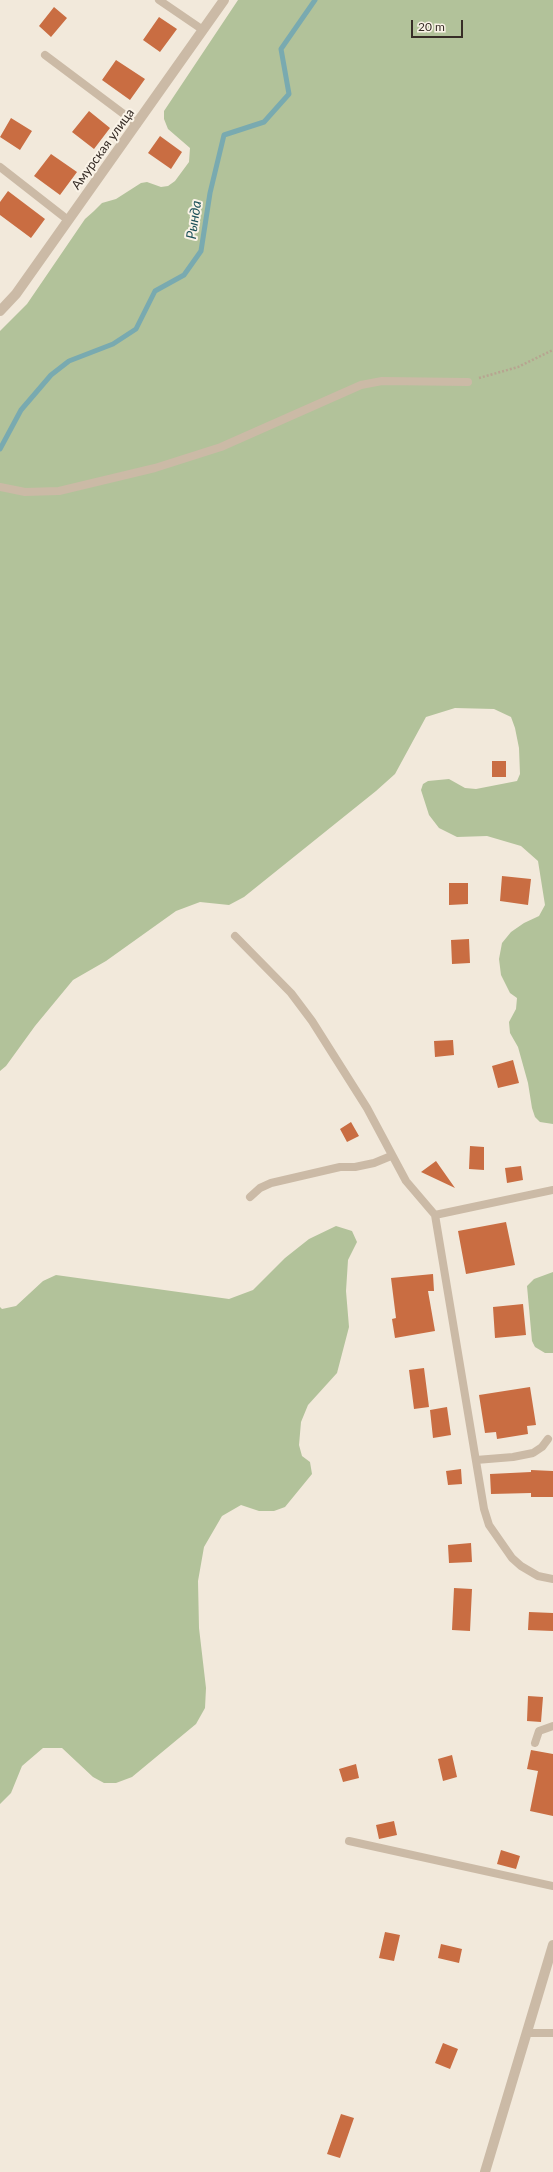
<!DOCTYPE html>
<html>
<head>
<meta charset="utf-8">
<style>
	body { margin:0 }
	#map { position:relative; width:553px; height:2172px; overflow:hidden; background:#f2e9db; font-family:Lato,sans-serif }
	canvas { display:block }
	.scale { position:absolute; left:411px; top:20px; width:52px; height:18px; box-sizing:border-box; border:2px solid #372d27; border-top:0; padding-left:5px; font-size:12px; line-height:14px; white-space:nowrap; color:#372d27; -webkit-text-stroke:3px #faf3e7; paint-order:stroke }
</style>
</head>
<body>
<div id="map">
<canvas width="553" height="2172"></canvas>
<div class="scale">20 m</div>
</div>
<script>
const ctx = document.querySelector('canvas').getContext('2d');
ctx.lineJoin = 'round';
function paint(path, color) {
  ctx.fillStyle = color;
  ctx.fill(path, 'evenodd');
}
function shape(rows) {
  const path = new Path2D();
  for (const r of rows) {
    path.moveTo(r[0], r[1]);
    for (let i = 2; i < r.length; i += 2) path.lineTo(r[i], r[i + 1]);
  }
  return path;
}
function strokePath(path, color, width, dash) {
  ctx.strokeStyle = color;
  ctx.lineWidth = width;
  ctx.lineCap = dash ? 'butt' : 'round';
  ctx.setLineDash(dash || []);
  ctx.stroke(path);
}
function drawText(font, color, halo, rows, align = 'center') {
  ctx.font = font + ' Lato,sans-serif';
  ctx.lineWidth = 4;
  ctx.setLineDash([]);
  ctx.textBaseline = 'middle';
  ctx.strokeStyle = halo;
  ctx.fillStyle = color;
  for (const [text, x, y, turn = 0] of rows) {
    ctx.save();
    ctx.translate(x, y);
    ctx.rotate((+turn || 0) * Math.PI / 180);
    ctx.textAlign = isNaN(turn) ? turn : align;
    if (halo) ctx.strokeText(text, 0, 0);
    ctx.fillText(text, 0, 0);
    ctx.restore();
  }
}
const green = shape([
	[238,0,553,0,553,1124,540,1122,535,1117,532,1108,528,1083,518,1047,510,1033,509,1022,516,1009,517,998,510,993,501,975,499,959,502,943,511,932,524,923,539,916,545,905,538,861,521,846,487,836,457,837,439,828,429,815,421,790,423,784,428,781,449,779,465,788,476,789,517,781,520,774,519,748,515,728,511,717,494,709,455,708,426,717,395,774,376,791,244,897,229,905,200,902,176,911,106,961,73,980,35,1026,6,1066,0,1071,0,331,27,304,85,219,94,211,102,203,116,199,141,183,147,182,161,187,168,186,175,181,189,162,190,148,168,129,164,119,164,111],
	[336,1226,352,1231,357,1242,348,1260,346,1291,349,1327,337,1373,308,1405,301,1422,299,1445,302,1456,310,1462,312,1474,285,1507,274,1511,259,1511,241,1505,222,1516,204,1547,198,1581,199,1628,206,1688,205,1708,196,1724,132,1777,116,1783,104,1783,93,1777,62,1748,43,1748,22,1766,11,1793,0,1804,0,1307,2,1309,16,1306,43,1281,56,1275,229,1299,253,1290,285,1258,309,1239],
	[553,1272,553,1353,545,1353,535,1347,532,1341,527,1286,534,1279]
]);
const stream = shape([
	[0,449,21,410,51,375,69,361,113,344,136,329,155,291,184,275,201,251,210,193,224,135,264,122,289,94,281,49,315,0]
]);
const building = shape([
	[54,7,67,18,51,37,39,26],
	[159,17,177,29,160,52,143,40],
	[116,60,145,79,130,100,102,80],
	[89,111,110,128,94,149,72,132],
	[11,118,32,131,20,150,0,137],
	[160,136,182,152,171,169,148,153],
	[51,154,77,172,60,195,34,176],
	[8,191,45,219,31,238,0,215,0,202],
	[492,761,506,761,506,777,492,777],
	[502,876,531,879,528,905,500,901],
	[449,883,468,883,468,904,449,905],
	[469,939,470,963,452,964,451,940],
	[453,1040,454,1055,435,1057,434,1041],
	[513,1060,519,1083,498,1088,492,1066],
	[351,1122,359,1136,347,1142,340,1129],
	[470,1146,484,1147,484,1170,469,1169],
	[436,1161,455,1188,421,1172],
	[521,1166,523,1180,507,1183,505,1168],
	[506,1222,515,1265,466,1274,458,1231],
	[433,1274,434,1291,428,1291,435,1331,395,1338,392,1319,396,1318,391,1278],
	[523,1304,526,1335,495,1338,493,1307],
	[424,1368,429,1407,414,1409,409,1370],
	[530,1387,536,1425,527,1426,528,1434,497,1439,496,1432,485,1433,479,1395],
	[447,1407,451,1435,433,1438,430,1410],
	[461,1469,462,1484,448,1485,446,1471],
	[531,1470,553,1471,553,1497,531,1497,531,1493,491,1494,490,1474,531,1472],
	[471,1543,472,1562,449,1563,448,1545],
	[454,1588,472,1589,470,1631,452,1630],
	[529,1612,553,1613,553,1631,528,1630],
	[528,1696,543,1697,541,1722,527,1721],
	[531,1750,553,1754,553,1816,530,1811,538,1771,527,1769],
	[452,1755,457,1777,443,1781,438,1759],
	[356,1764,359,1778,343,1782,339,1769],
	[394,1821,397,1835,379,1839,376,1825],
	[501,1850,520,1856,516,1869,497,1864],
	[385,1932,400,1935,394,1961,379,1958],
	[441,1944,462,1949,459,1963,438,1958],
	[443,2043,458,2049,450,2069,435,2063],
	[341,2114,354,2118,340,2158,327,2154]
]);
const path = shape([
	[479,378,518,367,553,350]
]);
const service = shape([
	[159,0,203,30],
	[45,55,137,124],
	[0,167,68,220],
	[0,487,25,492,59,491,155,468,221,447,361,385,382,381,468,382],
	[235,936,291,993,312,1021,367,1108,406,1181,435,1215,484,1509,489,1525,512,1558,521,1566,538,1576,553,1579],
	[250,1197,260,1188,271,1183,340,1167,355,1167,374,1163,391,1156],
	[435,1215,553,1190],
	[476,1460,513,1457,533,1453,542,1447,548,1439],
	[535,1743,539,1731,553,1726],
	[349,1841,553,1886],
	[527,2033,553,2033]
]);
const minor = shape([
	[0,311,16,294,224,0],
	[485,2172,553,1945]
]);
const streetNames = [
	["Амурская улица",103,149,-54]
];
const waterNames = [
	["Рында",194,220,-82]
];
paint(green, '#b2c29a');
strokePath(stream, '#79aab0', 5);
paint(building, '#c96d42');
strokePath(path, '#b7a490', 2.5, [2, 2]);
strokePath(service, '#cbbaa6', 8);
strokePath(minor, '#cbbaa6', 10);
drawText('13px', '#372d27', '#faf3e7', streetNames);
drawText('italic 14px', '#1c515a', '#faf3e7', waterNames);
</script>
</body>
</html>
